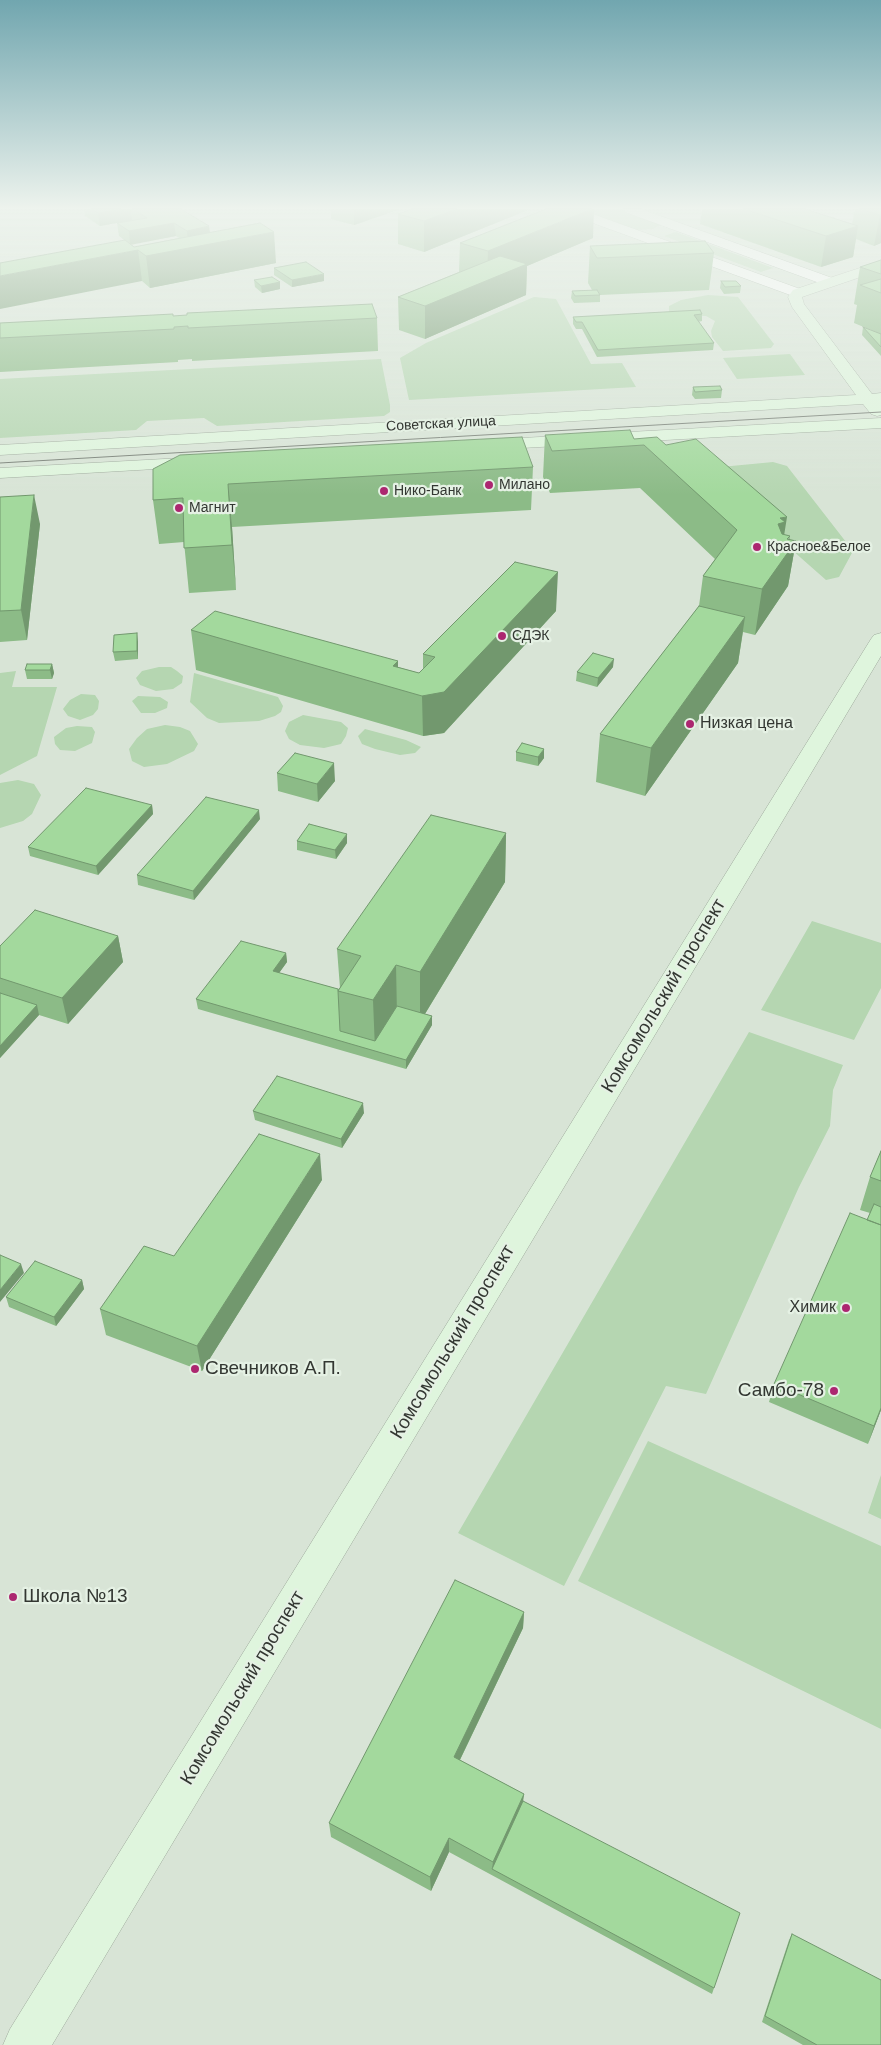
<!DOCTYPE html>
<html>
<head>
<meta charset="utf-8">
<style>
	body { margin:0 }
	canvas { display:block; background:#d8e4d6 }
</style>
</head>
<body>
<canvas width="881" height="2045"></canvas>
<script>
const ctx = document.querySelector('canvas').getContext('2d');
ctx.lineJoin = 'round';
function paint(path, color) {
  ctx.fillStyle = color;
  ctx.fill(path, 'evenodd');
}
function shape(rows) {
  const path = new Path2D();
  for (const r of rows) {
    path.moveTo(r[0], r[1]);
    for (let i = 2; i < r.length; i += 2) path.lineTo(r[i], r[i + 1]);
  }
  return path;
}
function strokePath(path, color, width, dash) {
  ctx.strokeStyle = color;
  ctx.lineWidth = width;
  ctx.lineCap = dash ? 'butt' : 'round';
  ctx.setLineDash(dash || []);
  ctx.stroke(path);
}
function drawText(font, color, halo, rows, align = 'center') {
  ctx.font = font + ' Helvetica,sans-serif';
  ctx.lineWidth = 4.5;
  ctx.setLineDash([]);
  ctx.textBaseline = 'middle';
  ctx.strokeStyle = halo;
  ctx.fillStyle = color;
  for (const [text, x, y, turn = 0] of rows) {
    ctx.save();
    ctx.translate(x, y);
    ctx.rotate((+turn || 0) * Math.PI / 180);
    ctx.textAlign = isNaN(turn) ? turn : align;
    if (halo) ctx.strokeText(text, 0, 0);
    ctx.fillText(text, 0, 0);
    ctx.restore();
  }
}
const green = shape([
	[576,209,623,209,656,221,660,225,653,229,637,230],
	[676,232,773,268,761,272,664,236],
	[708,295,738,297,774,344,771,348,723,351,712,337,711,331,715,321,706,316,673,315,669,311,669,306,681,300],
	[534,297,556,299,591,364,622,363,636,387,409,400,400,358,426,343],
	[790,354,805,375,737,379,723,358],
	[381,359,390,405,390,412,384,416,217,426,204,418,147,421,136,430,0,438,0,379],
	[773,462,787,466,853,551,839,577,826,580,700,469],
	[159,667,171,667,177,671,183,676,182,683,173,689,156,691,140,685,136,678,142,671],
	[16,671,12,687,57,687,37,756,0,775,0,673],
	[194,673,278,697,283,706,281,712,275,716,259,721,219,723,207,718,190,702],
	[81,694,95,695,99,701,98,709,93,715,80,720,68,716,63,709,70,700],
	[138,696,160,697,168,702,167,708,155,713,141,713,132,701],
	[303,715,341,722,348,728,346,736,341,744,324,748,300,745,289,739,285,731,289,722],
	[165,725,180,727,190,731,198,744,194,751,167,764,144,767,132,761,129,749,137,738,147,729],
	[77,726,92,727,95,732,92,743,75,751,60,750,55,744,54,737,66,728],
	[365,729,406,740,421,747,415,753,400,755,375,749,362,744,358,736],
	[18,780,34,784,41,795,32,814,23,821,0,828,0,783],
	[812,921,881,943,881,988,854,1040,761,1010],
	[749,1032,843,1065,833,1090,830,1126,799,1187,706,1394,666,1386,564,1586,458,1533],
	[648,1441,881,1546,881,1729,578,1581],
	[881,1475,881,1519,868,1513]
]);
const street = shape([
	[562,209,579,209,803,290,805,293,803,296,793,296,563,212,562,209],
	[624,209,641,209,835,279,837,282,830,286,825,285,625,212,624,209]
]);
const secondary = shape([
	[881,261,881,270,802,297,804,304,872,394,881,393,881,415,877,416,871,414,863,404,0,455,0,445,856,395,792,307,788,297,793,290,881,261],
	[881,418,881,428,486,450,480,449,477,445,480,441,486,440,881,418],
	[201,457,207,458,210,462,207,466,0,478,0,468,201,457],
	[881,633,881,656,52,2045,3,2045,10,2029,871,639,874,635,881,633]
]);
const tram = shape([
	[0,463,881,412]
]);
const wall = shape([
	[84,209,181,209,210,233,276,263,150,288,142,281,124,240,119,236,117,223,133,220,132,220,100,226,85,216],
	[176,236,179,238,134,247,131,244],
	[331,209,400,209,354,225,331,219],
	[702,209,805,209,852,224,855,209,881,209,881,243,874,246,856,239,853,257,821,267,700,224],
	[528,210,424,252,398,244,398,214],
	[593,238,527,266,526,295,425,339,399,330,398,297,459,272,460,243],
	[590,246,714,253,709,290,600,295,600,302,574,303,571,298,572,291,592,290,588,283],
	[881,260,881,334,854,323,857,305,854,304,860,267],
	[274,268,324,281,292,287,274,275],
	[254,280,280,282,280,289,262,293,255,287],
	[721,281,741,286,740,293,724,294,720,288],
	[702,314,702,321,698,322,714,343,713,350,597,357,582,329,576,329,573,324,573,317],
	[174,316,377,318,378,351,192,361,192,359,178,360,178,362,0,372,0,323],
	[863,327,881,334,881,356,862,335],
	[693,387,722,390,721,398,695,399,692,395],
	[545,435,634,439,666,445,784,535,789,540,796,541,788,586,755,635,743,632,738,663,645,796,596,782,600,734,699,606,703,576,715,559,640,488,550,493,543,477],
	[533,467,531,510,232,527,236,590,189,593,184,542,159,544,153,500,153,469],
	[0,497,40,524,27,640,0,642],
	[556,611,444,733,423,736,196,670,191,630,398,667,419,673,423,669,423,654],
	[138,642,138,659,115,661,113,652],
	[52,664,54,673,52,679,27,679,25,670],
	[613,667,597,687,576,681,577,672],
	[516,752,544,758,538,766,516,761],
	[277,773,335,781,318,802,278,791],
	[152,805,153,814,98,875,30,856,28,847],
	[260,819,194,900,138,885,137,875],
	[506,833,505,882,425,1014,432,1016,432,1025,406,1069,198,1009,196,999,286,953,287,962,279,973,338,989,340,988,337,949],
	[297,841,347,843,336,859,297,850],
	[118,936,123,962,68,1024,39,1015,0,1058,0,946],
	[253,1111,364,1113,342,1148,255,1120],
	[881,1151,881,1410,868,1444,769,1402,774,1384,867,1220,870,1213,860,1210,870,1177],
	[322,1180,202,1371,106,1335,100,1309,174,1256],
	[82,1280,84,1289,56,1326,9,1307,6,1297],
	[524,1612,523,1628,460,1760,524,1794,523,1801,714,1988,712,1994,449,1852,431,1891,331,1837,329,1823],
	[792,1934,881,2045,803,2045,762,2022,789,1940]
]);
const shadedWall = shape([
	[121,209,131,209,132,220,100,226,98,213],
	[354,209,400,209,354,225],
	[457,209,528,209,528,210,424,252,424,221],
	[592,209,594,209,593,238,527,266,526,295,425,339,425,306,487,280,488,251],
	[880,215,881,215,881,243,874,246],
	[174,223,176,236,130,245,129,231],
	[209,226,211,239,188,244,187,231],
	[858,226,853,257,821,267,826,236],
	[274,232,276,263,150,288,146,256],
	[138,250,142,281,0,309,0,276],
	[324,274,324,281,292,287,292,280],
	[280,282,280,289,262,293,261,286],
	[228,484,232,527,236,590,232,545],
	[34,495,40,524,27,640,21,610],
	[787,517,780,561,778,524,780,518],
	[790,536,786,555,796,541,788,586,755,635,762,589],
	[558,572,556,611,444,733,423,736,422,696],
	[745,617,738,663,645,796,651,748],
	[137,633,138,642,138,659,137,651],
	[614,659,613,667,597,687,598,678],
	[398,661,398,689,393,666],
	[52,664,54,673,52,679,50,670],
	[544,749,544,758,538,766,538,757],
	[334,763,335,781,318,802,317,784],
	[152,805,153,814,98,875,96,866],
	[259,810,260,819,194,900,193,891],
	[506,833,505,882,420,1022,420,972],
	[347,834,347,843,336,859,335,850],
	[118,936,123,962,68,1024,62,998],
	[286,953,287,962,274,980,273,971],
	[396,965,397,1015,375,1050,373,1000],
	[37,1005,39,1015,0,1058,0,1046],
	[432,1016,432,1025,406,1069,406,1060],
	[363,1103,364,1113,342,1148,341,1139],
	[320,1154,322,1180,202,1371,197,1346],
	[21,1264,24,1273,0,1302,0,1290],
	[82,1280,84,1289,56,1326,54,1317],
	[881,1408,881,1410,868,1444,874,1426],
	[524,1612,523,1628,454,1772,454,1757],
	[524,1794,522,1808,492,1869,493,1862],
	[449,1838,449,1852,431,1891,430,1877]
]);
const building = shape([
	[92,209,121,209,98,213,92,209],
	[133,209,181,209,209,226,187,231,174,223,129,231,117,223,147,218,133,209],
	[412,209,457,209,424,221,398,214,412,209],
	[546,209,592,209,488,251,460,243,546,209],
	[744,209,805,209,858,226,826,236,744,209],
	[860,209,881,209,881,215,880,215,860,209],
	[260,223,274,232,146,256,138,250,0,276,0,263,125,240,134,247,260,223],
	[705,241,714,253,597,258,590,246,705,241],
	[500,256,527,264,425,306,398,297,500,256],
	[881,260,881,274,860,267,881,260],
	[306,262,324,274,292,280,274,268,306,262],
	[272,277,280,282,261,286,254,280,272,277],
	[881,279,881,293,860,285,881,279],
	[721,281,736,281,741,286,725,287,721,281],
	[597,290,600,295,575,296,572,291,597,290],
	[372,304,377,318,188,328,188,326,174,327,174,329,0,338,0,323,173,314,173,316,187,315,187,313,372,304],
	[700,310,702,314,694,315,714,343,598,350,582,322,576,322,573,317,700,310],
	[863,327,881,334,881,347,863,327],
	[720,386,722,390,695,392,693,387,720,386],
	[630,430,634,439,657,437,666,445,696,439,787,517,780,518,785,522,778,524,782,534,790,536,787,539,796,541,762,589,703,576,737,530,644,445,552,451,545,435,630,430],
	[522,437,533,467,228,484,232,545,184,548,183,498,153,500,153,469,180,455,522,437],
	[34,495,21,610,0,611,0,497,34,495],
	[515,562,558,572,444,692,422,696,191,630,215,611,398,661,393,666,419,673,435,657,423,654,515,562],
	[699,606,745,617,651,748,600,734,699,606],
	[137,633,137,651,113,652,114,635,137,633],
	[593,653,614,659,598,678,577,672,593,653],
	[27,664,52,664,50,670,25,670,27,664],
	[522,743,544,749,538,757,516,752,522,743],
	[295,753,334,763,317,784,277,773,295,753],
	[86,788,152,805,96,866,28,847,86,788],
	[206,797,259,810,193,891,137,875,206,797],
	[431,815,506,833,420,972,396,965,373,1000,338,991,361,956,337,949,431,815],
	[309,824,347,834,335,850,297,841,309,824],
	[35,910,118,936,62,998,0,978,0,946,35,910],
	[241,941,286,953,273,971,338,989,338,991,340,1031,375,1041,397,1006,432,1016,406,1060,196,999,241,941],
	[0,993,37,1005,0,1046,0,993],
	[277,1076,363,1103,341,1139,253,1111,277,1076],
	[259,1134,320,1154,197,1346,100,1309,144,1246,174,1256,259,1134],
	[881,1151,881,1181,870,1177,881,1151],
	[874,1204,881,1207,881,1225,867,1220,874,1204],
	[850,1213,881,1225,881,1408,874,1426,774,1384,850,1213],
	[0,1255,21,1264,0,1290,0,1255],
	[35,1261,82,1280,54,1317,6,1297,35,1261],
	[455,1580,524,1612,454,1757,524,1794,493,1862,449,1838,430,1877,329,1823,455,1580],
	[523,1801,740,1913,714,1988,492,1869,523,1801],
	[792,1934,881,1980,881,2045,817,2045,765,2016,792,1934]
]);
const markers = [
	[489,485,5,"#ac2770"],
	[384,491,5,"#ac2770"],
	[179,508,5,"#ac2770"],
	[757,547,5,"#ac2770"],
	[502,636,5,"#ac2770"],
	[690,724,5,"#ac2770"],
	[846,1308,5,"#ac2770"],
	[195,1369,5,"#ac2770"],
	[834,1391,5,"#ac2770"],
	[13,1597,5,"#ac2770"]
];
const farStreetnames = [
	["Советская улица",441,424,-3]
];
const farPoinames = [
	["Милано",499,485],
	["Нико-Банк",394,491],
	["Магнит",189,508],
	["Красное&Белое",767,547],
	["СДЭК",512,636]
];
const poiNames = [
	["Низкая цена",700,724],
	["Химик",836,1308,"right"]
];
const nearStreetnames = [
	["Комсомольский проспект",664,996,-59],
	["Комсомольский проспект",453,1342,-59],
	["Комсомольский проспект",243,1688,-59]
];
const nearPoinames = [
	["Свечников А.П.",205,1369],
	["Самбо-78",824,1391,"right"],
	["Школа №13",23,1597]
];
paint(green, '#b5d6b1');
strokePath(street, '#9ea99c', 1);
strokePath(secondary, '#9ea99c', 1);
paint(street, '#fff');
paint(secondary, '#dff5dd');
strokePath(tram, '#798077', 1);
paint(wall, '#8cbb87');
paint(shadedWall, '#72986e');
paint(building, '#a3d99d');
strokePath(building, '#72986e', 1);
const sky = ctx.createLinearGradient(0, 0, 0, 495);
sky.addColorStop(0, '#71a6af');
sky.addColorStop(0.42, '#edf3ed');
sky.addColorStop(1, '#edf3ed00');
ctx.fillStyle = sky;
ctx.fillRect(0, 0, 881, 495);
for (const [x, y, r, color] of markers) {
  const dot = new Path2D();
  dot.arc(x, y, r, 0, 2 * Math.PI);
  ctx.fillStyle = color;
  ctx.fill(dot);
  strokePath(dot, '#e5f1e4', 2);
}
drawText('14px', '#333732', '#e5f1e4', farStreetnames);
drawText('14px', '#333732', '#e5f1e4', farPoinames, 'left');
drawText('16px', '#333732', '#e5f1e4', poiNames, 'left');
drawText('19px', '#333732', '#e5f1e4', nearStreetnames);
drawText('19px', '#333732', '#e5f1e4', nearPoinames, 'left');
</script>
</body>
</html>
